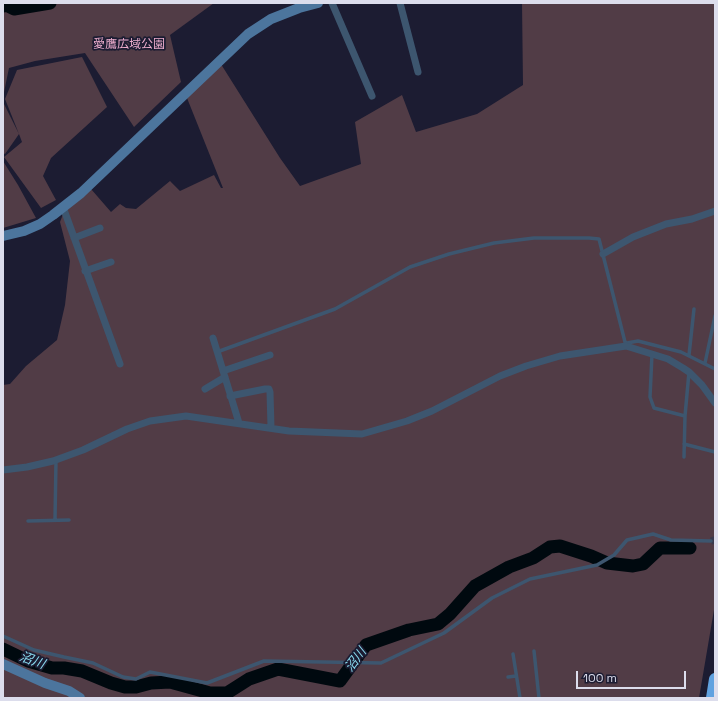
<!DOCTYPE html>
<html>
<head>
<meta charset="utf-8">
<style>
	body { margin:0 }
	#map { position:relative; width:718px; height:701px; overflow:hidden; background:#1c1c32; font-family:"Space Grotesk",sans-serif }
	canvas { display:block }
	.frame { position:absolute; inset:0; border:4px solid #dcddec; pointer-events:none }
	.scale { position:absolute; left:576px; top:671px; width:110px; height:18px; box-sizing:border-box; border:2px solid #dcddec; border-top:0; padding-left:5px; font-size:12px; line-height:14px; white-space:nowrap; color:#dcddec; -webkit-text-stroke:3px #1c1c32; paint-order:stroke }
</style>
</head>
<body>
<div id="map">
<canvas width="718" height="701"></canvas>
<div class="frame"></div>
<div class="scale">100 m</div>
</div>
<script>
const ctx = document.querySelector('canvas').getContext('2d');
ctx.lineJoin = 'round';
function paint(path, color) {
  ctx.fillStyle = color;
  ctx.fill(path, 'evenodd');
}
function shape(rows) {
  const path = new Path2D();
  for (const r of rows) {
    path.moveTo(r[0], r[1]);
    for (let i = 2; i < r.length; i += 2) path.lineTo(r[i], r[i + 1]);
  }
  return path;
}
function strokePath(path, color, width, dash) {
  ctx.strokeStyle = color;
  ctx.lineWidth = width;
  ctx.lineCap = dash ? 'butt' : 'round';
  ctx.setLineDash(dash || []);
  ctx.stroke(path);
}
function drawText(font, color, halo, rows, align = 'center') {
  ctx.font = font + ' "Space Grotesk","Noto Sans JP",sans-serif';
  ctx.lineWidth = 3.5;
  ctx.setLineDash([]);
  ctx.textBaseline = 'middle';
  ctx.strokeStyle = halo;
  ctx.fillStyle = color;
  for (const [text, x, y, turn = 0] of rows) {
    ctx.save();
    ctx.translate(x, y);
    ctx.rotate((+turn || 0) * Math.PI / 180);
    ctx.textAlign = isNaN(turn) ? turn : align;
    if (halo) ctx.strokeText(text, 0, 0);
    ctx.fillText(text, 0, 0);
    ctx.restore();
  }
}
const green = shape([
	[3,3,214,3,170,35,181,82,134,127,85,53,35,61,9,68,3,97],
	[522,3,715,3,715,604,699,698,3,698,3,385,10,384,26,366,57,340,65,305,70,261,60,222,65,209,91,189,111,212,120,204,126,208,136,209,170,181,180,191,214,175,221,188,223,188,185,93,219,61,280,158,300,186,361,164,355,122,402,95,416,132,477,114,523,85],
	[82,57,107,107,51,158,43,176,56,200,41,208,4,157,22,142,19,134,5,154,3,153,3,102,19,134,5,99,17,70],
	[3,161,18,185,36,218,3,228]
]);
const river = shape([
	[3,6,6,5,14,9,50,3],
	[3,649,28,661,52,668,64,668,82,671,111,683,125,687,136,687,151,683,170,682,210,693,227,693,249,679,278,669,340,681,366,645,409,630,438,624,450,614,475,586,509,567,533,558,550,547,560,546,591,556,607,563,633,566,643,564,660,548,690,548]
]);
const streetTunnel = shape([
	[711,541,715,540]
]);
const lane = shape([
	[626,345,627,343,638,341,681,352,715,369],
	[217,352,335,309,410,267,449,254,494,243,534,238,589,238,599,239,626,346],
	[652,354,650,397,654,408,685,416,689,372],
	[689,355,694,309],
	[705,363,715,316],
	[684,444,715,452],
	[684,457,685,416],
	[55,520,56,460],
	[28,521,69,520],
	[3,636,34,650,64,657,93,663,123,677,136,679,150,672,207,683,264,661,381,663,444,633,492,598,530,579,597,565,614,555,627,540,653,534,671,540,711,541],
	[534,651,539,698],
	[513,654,520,698],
	[508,677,516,676]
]);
const street = shape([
	[332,3,372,96],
	[400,3,418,72],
	[63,207,120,364],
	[74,238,100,228],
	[603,254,633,237,666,224,692,219,715,211],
	[85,271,111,262],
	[213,338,239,423],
	[223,371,270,355],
	[205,389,225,377],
	[230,396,265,389,269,389,270,392,271,427],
	[3,470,27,467,53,461,83,450,127,429,150,421,186,416,289,431,362,434,407,421,432,411,500,376,526,366,560,356,626,346,668,359,683,368,689,372,702,385,715,403]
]);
const secondary = shape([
	[3,236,24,231,40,224,53,215,81,193,248,34,271,19,299,8,318,3],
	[3,664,45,683,69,691,80,698]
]);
const highway = shape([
	[712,698,715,679]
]);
const parkNames = [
	["愛鷹広域公園",129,45]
];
const waterNames = [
	["沼川",356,660,-53],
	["沼川",32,661,20]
];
paint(green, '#513c46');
strokePath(river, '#00090f', 13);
strokePath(streetTunnel, '#39394e', 7, [7, 3.5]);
strokePath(lane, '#3d566f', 3.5);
strokePath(street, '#3d566f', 7);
strokePath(secondary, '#4c759d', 10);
strokePath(highway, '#60a2e0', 12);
drawText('12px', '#edadcd', '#1c1c32', parkNames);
drawText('italic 13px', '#89daef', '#1c1c32', waterNames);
</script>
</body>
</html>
